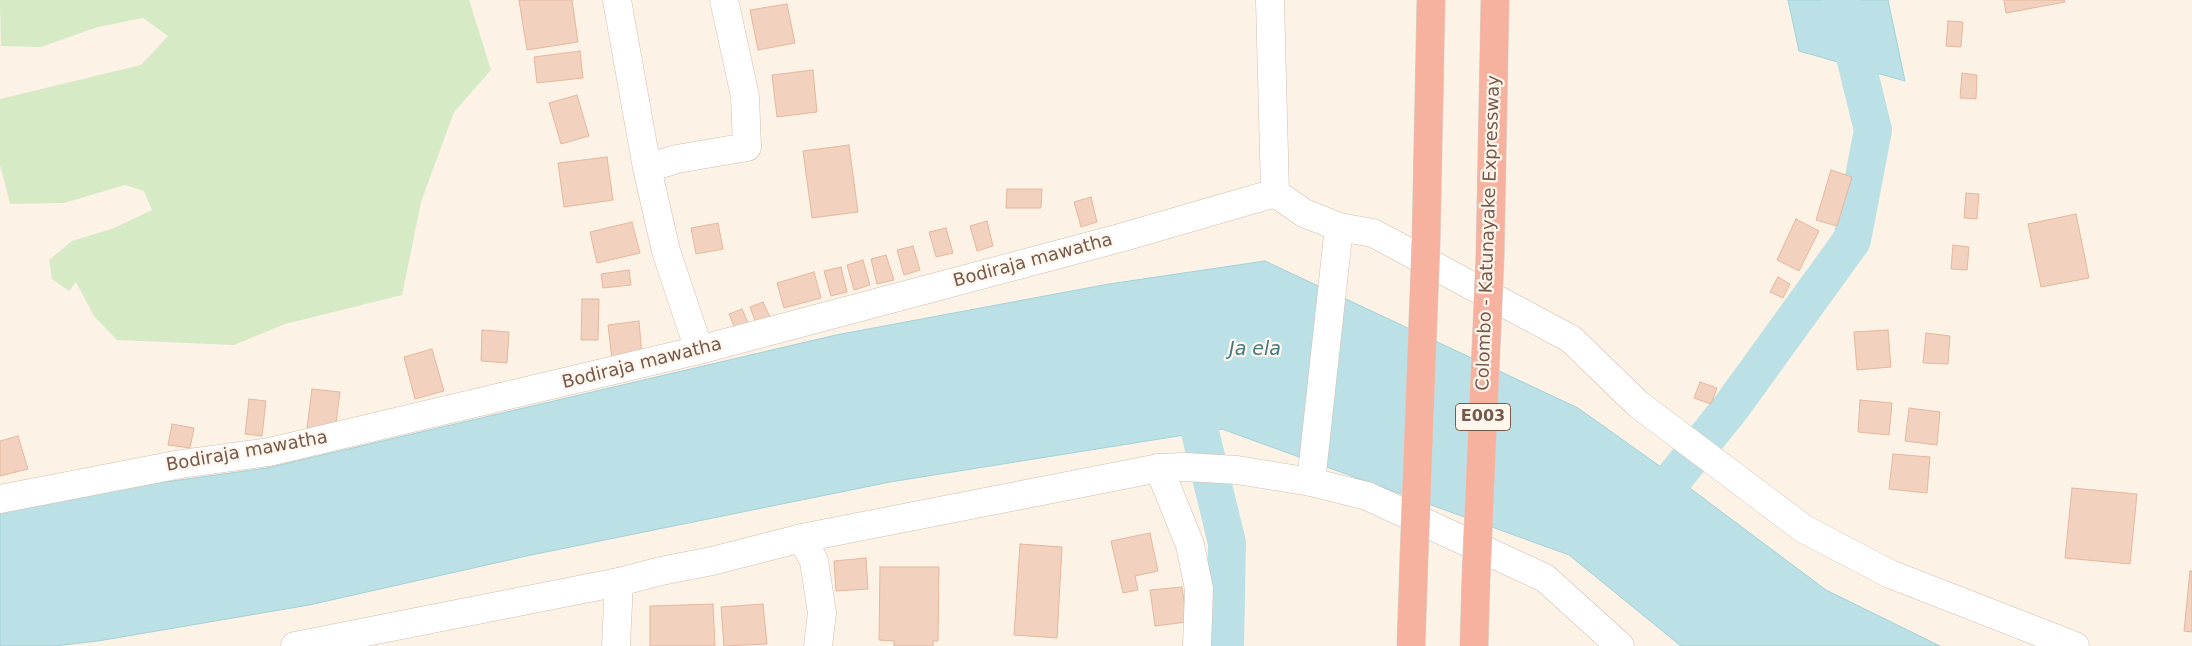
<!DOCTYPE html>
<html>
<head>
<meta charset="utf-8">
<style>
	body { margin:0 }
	canvas { display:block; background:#fcf3e6 }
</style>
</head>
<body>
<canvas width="2192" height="646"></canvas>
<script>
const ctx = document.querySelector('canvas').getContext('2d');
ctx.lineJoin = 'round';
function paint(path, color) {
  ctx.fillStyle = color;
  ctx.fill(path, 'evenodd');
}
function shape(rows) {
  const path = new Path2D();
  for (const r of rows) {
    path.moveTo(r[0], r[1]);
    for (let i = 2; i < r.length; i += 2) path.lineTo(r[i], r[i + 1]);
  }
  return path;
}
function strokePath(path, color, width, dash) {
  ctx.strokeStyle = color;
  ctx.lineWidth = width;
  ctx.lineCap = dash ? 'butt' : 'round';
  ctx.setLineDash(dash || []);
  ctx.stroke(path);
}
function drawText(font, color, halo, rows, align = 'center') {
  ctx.font = font + ' "DejaVu Sans",sans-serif';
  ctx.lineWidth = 4.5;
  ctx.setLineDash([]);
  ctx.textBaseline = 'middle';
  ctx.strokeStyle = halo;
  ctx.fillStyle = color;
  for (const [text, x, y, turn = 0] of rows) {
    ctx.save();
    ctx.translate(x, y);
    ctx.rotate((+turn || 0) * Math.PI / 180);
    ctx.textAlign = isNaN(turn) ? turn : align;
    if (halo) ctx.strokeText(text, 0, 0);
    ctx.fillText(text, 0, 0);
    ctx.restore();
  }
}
const green = shape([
	[0,0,469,0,491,70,454,112,421,202,402,295,285,324,234,345,117,340,94,316,76,282,69,291,52,279,49,260,72,241,114,228,152,210,144,191,125,185,64,203,10,204,0,165,0,99,141,65,168,36,143,18,98,27,41,47,1,46]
]);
const water = shape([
	[1788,0,1888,0,1905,81,1799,51,1788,0],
	[1265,261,1578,408,1675,477,1826,590,1940,646,1681,646,1569,555,1222,429,890,482,531,555,309,605,98,641,54,646,0,646,0,508,78,494,267,468,836,335,1109,284,1265,261]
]);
const canal = shape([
	[1200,432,1227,543,1225,646],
	[1675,477,1732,406,1852,240,1873,130,1841,0]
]);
const building = shape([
	[519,0,572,0,578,42,527,50,519,0],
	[2004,0,2064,0,2065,2,2006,13,2004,0],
	[787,4,795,43,758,50,750,10,787,4],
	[1948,21,1963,22,1961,47,1946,46,1948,21],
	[580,51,583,78,537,83,534,57,580,51],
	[813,70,817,112,777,117,772,75,813,70],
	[1962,73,1977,75,1976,99,1960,98,1962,73],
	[577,95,589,136,561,144,549,103,577,95],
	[849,145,858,212,812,218,803,151,849,145],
	[607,157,613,200,564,207,558,163,607,157],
	[1831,170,1852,177,1837,226,1816,220,1831,170],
	[1007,189,1042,189,1041,208,1006,208,1007,189],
	[1966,193,1979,194,1977,219,1964,218,1966,193],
	[1091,197,1097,222,1081,227,1074,202,1091,197],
	[2076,214,2089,278,2041,287,2028,224,2076,214],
	[1796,219,1819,231,1799,271,1777,260,1796,219],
	[987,221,993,246,977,251,970,226,987,221],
	[632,222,640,253,597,263,590,232,632,222],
	[718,223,723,249,696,254,691,228,718,223],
	[946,228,953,253,936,257,929,232,946,228],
	[1953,245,1969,247,1967,270,1951,269,1953,245],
	[913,246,920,270,904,275,897,250,913,246],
	[886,255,894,280,877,284,871,259,886,255],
	[863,260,870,285,854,290,847,265,863,260],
	[841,267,847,292,831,296,824,271,841,267],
	[629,270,631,285,603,288,601,274,629,270],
	[814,272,821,298,784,308,777,283,814,272],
	[1778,277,1790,284,1783,298,1770,292,1778,277],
	[582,299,599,299,598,340,581,340,582,299],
	[763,302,770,317,756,323,750,307,763,302],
	[742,309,749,325,736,331,729,314,742,309],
	[639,321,642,356,612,360,608,325,639,321],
	[482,330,509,332,507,363,481,361,482,330],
	[1888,330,1891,367,1857,370,1854,332,1888,330],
	[1926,333,1950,336,1948,364,1923,363,1926,333],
	[432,349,444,391,415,399,404,357,432,349],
	[1700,382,1717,388,1711,404,1694,398,1700,382],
	[312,389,340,392,335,431,307,428,312,389],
	[249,399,266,401,262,436,245,434,249,399],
	[1860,400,1892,403,1889,435,1858,432,1860,400],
	[1909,408,1940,412,1937,445,1905,441,1909,408],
	[172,424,194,428,190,448,168,445,172,424],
	[18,436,28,469,0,476,0,441,18,436],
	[1893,454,1930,457,1927,493,1889,489,1893,454],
	[2072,488,2137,494,2130,564,2065,558,2072,488],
	[1150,533,1158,571,1135,576,1138,590,1123,593,1111,541,1150,533],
	[1020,544,1062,547,1057,638,1014,635,1020,544],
	[866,558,868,589,836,591,834,561,866,558],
	[880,567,939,567,938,641,933,641,933,646,894,646,894,641,879,640,880,567],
	[2190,571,2192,571,2192,632,2184,631,2190,571],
	[1182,587,1187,622,1155,626,1150,590,1182,587],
	[713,604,715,646,650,646,650,606,713,604],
	[763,604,767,644,724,646,721,607,763,604]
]);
const minor = shape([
	[617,0,647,168,666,251,699,350],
	[1270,0,1275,193,1304,213,1339,227,1373,233,1571,339,1638,404,1804,529,1890,574,2075,646],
	[647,168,677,159,747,147,745,96,724,0],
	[1159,468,1190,545,1199,589,1197,646],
	[1311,482,1367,496,1545,578,1620,646],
	[0,499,181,464,269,452,699,350,1120,238,1275,193],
	[802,538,814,561,822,613,818,646],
	[616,646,619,582]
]);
const tertiary = shape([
	[295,646,619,582,661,571,712,561,802,538,1159,468,1185,467,1237,470,1311,482,1339,227]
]);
const motorway = shape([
	[1426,241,1431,0],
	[1490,257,1495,0],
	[1411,646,1414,556],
	[1474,646,1476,577]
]);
const motorwayBridge = shape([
	[1414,556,1426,241],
	[1476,577,1490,257]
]);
const shields = [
	[1483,417,55]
];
const shieldNames = [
	["E003",1483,417]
];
const streetNames = [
	["Colombo - Katunayake Expressway",1489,233,-88],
	["Bodiraja mawatha",1033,261,-15],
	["Bodiraja mawatha",642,364,-14],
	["Bodiraja mawatha",247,452,-10]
];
const waterNames = [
	["Ja ela",1255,350]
];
paint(green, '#d5eac5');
paint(water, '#bbe1e6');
strokePath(water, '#a1d1d8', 1);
strokePath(canal, '#bbe1e6', 38);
paint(building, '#f2d1be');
strokePath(building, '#e4b79e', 1);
strokePath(minor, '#d0bdaf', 29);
strokePath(tertiary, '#d0bdaf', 29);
strokePath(motorway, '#d9d1cd', 29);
strokePath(minor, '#fff', 28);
strokePath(tertiary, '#fff', 28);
strokePath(motorway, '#f6b29e', 28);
strokePath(motorwayBridge, '#d9d1cd', 29, []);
strokePath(motorwayBridge, '#f6b29e', 28);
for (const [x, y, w] of shields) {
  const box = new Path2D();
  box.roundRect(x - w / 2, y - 13.5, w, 27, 4);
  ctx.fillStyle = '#fff7ed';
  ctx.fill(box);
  strokePath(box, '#76594b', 1);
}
drawText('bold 16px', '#76594b', null, shieldNames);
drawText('18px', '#76594b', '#fff7ed', streetNames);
drawText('italic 19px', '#417a83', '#fff7ed', waterNames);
</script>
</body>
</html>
